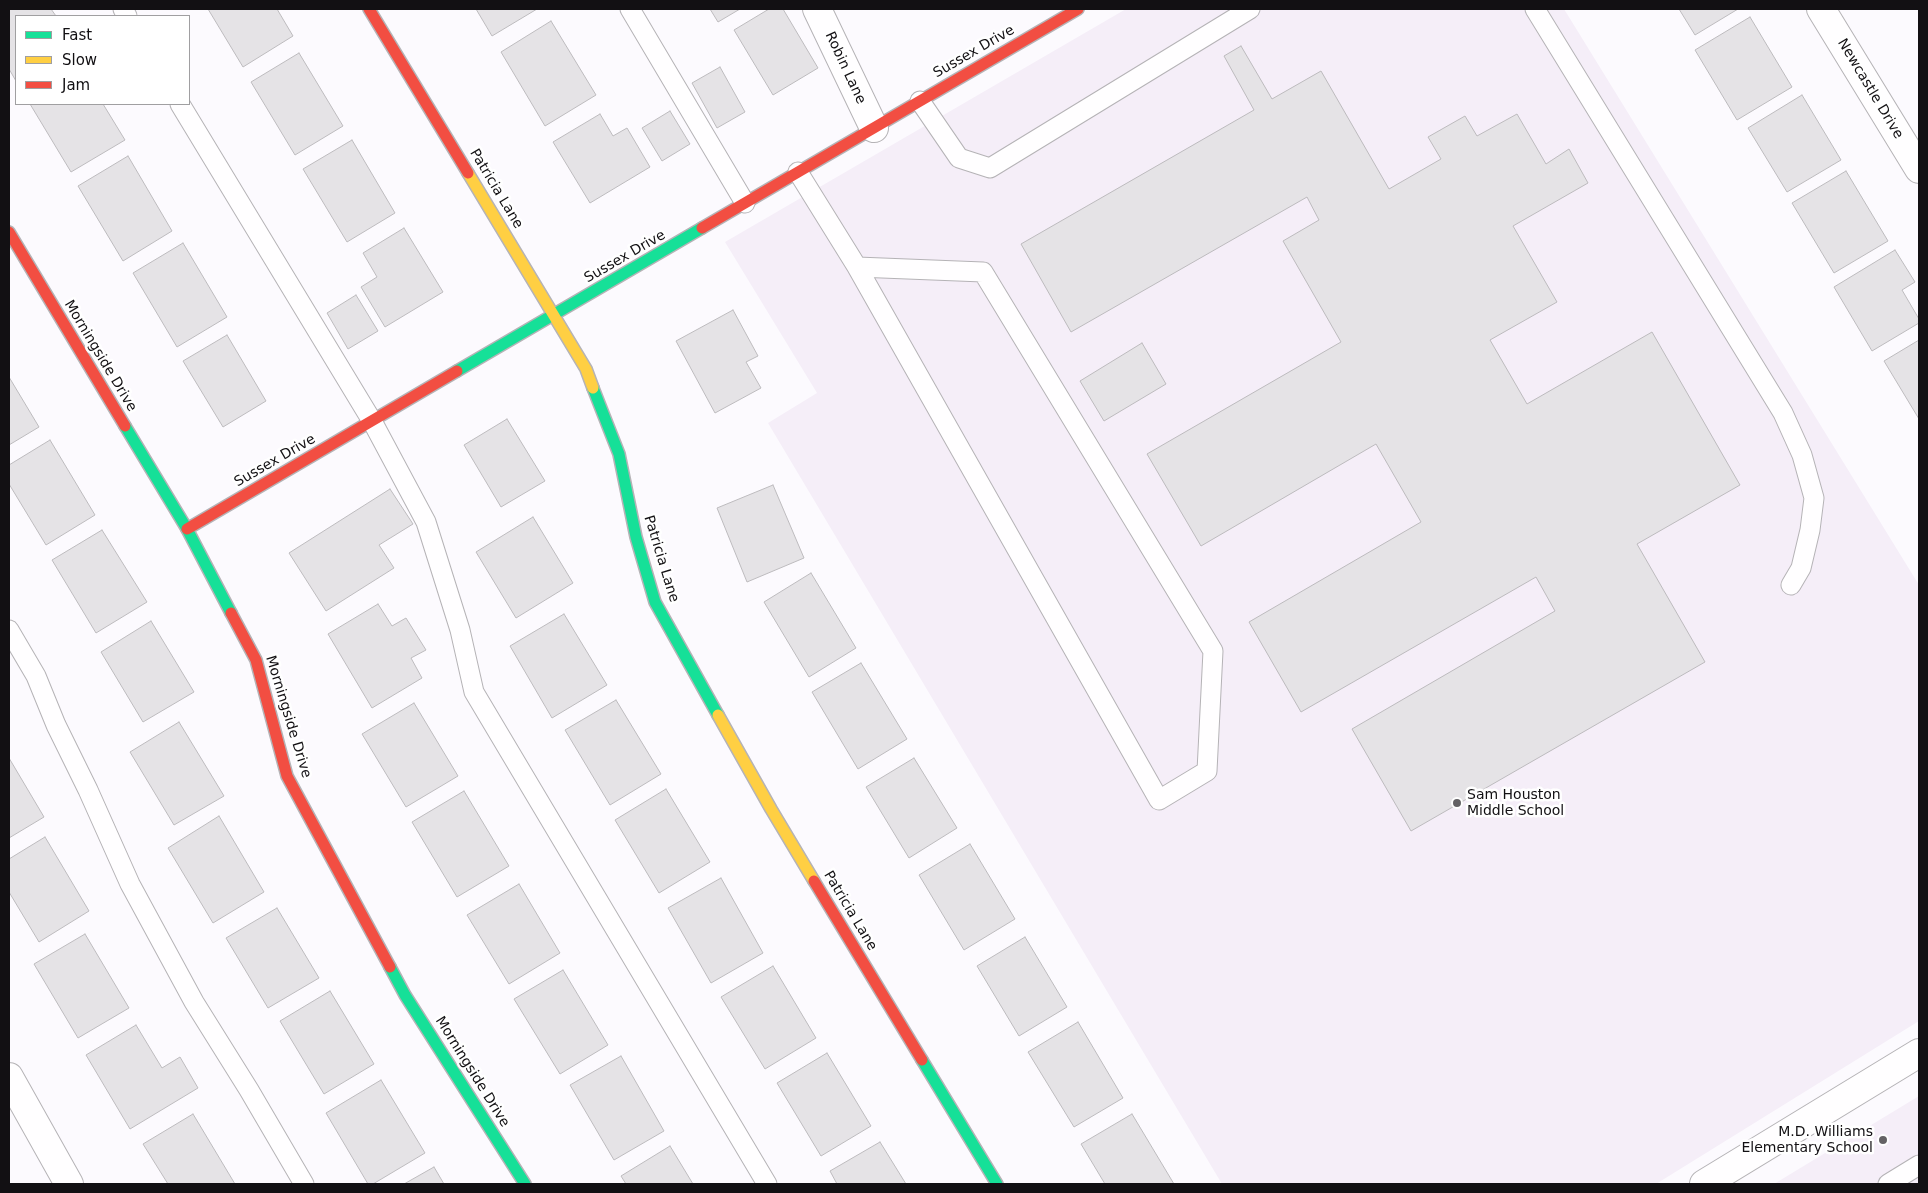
<!DOCTYPE html>
<html>
<head>
<meta charset="utf-8">
<style>
	body { margin:0 }
	#map { position:relative; width:1928px; height:1193px; overflow:hidden; background:#fcfafe; font-family:"DejaVu Sans",sans-serif }
	canvas { display:block }
	.frame { position:absolute; inset:0; border:10px solid #121013; pointer-events:none }
	.legend { position:absolute; left:15px; top:15px; width:175px; height:90px; box-sizing:border-box; background:#fff; border:1px solid #a09fa1; margin:0; padding:6px 9px; list-style:none; font-size:15px; color:#121013 }
	.legend li { display:flex; align-items:center; gap:10px; height:25px }
	.legend b { width:25px; border:1px solid #a09fa1 }
</style>
</head>
<body>
<div id="map">
<canvas width="1928" height="1193"></canvas>
<div class="frame"></div>
<ul class="legend">
<li><b style="height:6px;background:#16e098"></b>Fast</li>
<li><b style="height:6px;background:#ffcf43"></b>Slow</li>
<li><b style="height:6px;background:#f24e42"></b>Jam</li>
</ul>
</div>
<script>
const ctx = document.querySelector('canvas').getContext('2d');
ctx.lineJoin = 'round';
function paint(path, color) {
  ctx.fillStyle = color;
  ctx.fill(path, 'evenodd');
}
function shape(rows) {
  const path = new Path2D();
  for (const r of rows) {
    path.moveTo(r[0], r[1]);
    for (let i = 2; i < r.length; i += 2) path.lineTo(r[i], r[i + 1]);
  }
  return path;
}
function strokePath(path, color, width, dash) {
  ctx.strokeStyle = color;
  ctx.lineWidth = width;
  ctx.lineCap = dash ? 'butt' : 'round';
  ctx.setLineDash(dash || []);
  ctx.stroke(path);
}
function drawText(font, color, halo, rows, align = 'center') {
  ctx.font = font + ' "DejaVu Sans",sans-serif';
  ctx.lineWidth = 5;
  ctx.setLineDash([]);
  ctx.textBaseline = 'middle';
  ctx.strokeStyle = halo;
  ctx.fillStyle = color;
  for (const [text, x, y, turn = 0] of rows) {
    ctx.save();
    ctx.translate(x, y);
    ctx.rotate((+turn || 0) * Math.PI / 180);
    ctx.textAlign = isNaN(turn) ? turn : align;
    if (halo) ctx.strokeText(text, 0, 0);
    ctx.fillText(text, 0, 0);
    ctx.restore();
  }
}
const built = shape([
	[1126,9,1564,9,1919,585,1919,1021,1656,1184,1222,1184,768,423,817,393,725,242],
	[1919,1096,1919,1184,1774,1184]
]);
const building = shape([
	[9,9,51,9,56,16,16,16,16,81,9,69,9,9],
	[208,9,277,9,293,36,243,67,208,9],
	[476,9,537,9,492,36,476,9],
	[710,9,740,9,718,22,710,9],
	[769,9,783,9,818,68,773,95,734,30,769,9],
	[1679,9,1738,9,1695,35,1679,9],
	[1750,17,1792,87,1737,120,1695,50,1750,17],
	[551,21,596,95,545,126,501,52,551,21],
	[1241,46,1272,99,1321,71,1389,189,1441,159,1428,137,1465,116,1477,136,1517,114,1546,164,1569,149,1588,183,1513,226,1557,302,1490,340,1527,404,1652,332,1740,485,1637,544,1705,662,1411,831,1352,729,1555,611,1536,577,1301,712,1249,622,1421,522,1376,444,1201,546,1147,454,1341,342,1283,241,1319,220,1307,197,1071,332,1021,244,1254,110,1224,56,1241,46],
	[299,53,343,126,295,155,251,82,299,53],
	[720,67,745,112,717,128,692,83,720,67],
	[1802,95,1841,160,1787,192,1748,128,1802,95],
	[30,104,103,104,125,140,71,172,30,104],
	[670,111,690,144,662,161,642,128,670,111],
	[600,114,613,136,627,128,650,167,590,203,553,142,600,114],
	[352,140,395,213,347,242,303,169,352,140],
	[128,156,172,231,123,261,78,186,128,156],
	[1846,171,1888,241,1834,273,1792,203,1846,171],
	[404,228,443,292,385,327,361,287,377,277,363,253,404,228],
	[183,243,227,317,177,347,133,273,183,243],
	[1895,250,1915,282,1902,290,1919,319,1919,323,1872,351,1834,287,1895,250],
	[356,295,378,331,348,349,327,313,356,295],
	[733,310,758,356,746,362,761,388,715,413,676,341,733,310],
	[227,335,266,401,223,427,183,361,227,335],
	[1919,340,1919,419,1884,361,1919,340],
	[1142,343,1166,384,1104,421,1080,381,1142,343],
	[9,377,39,427,9,445,9,377],
	[507,419,545,481,501,507,464,445,507,419],
	[50,440,95,515,46,545,9,484,9,465,50,440],
	[773,485,804,558,747,582,717,508,773,485],
	[390,489,413,524,379,545,394,568,326,611,289,553,390,489],
	[533,517,573,583,516,618,476,552,533,517],
	[102,530,147,602,96,633,52,560,102,530],
	[811,573,856,648,809,677,764,602,811,573],
	[378,604,392,626,406,618,426,650,411,658,422,678,372,708,328,634,378,604],
	[564,614,607,685,552,718,510,646,564,614],
	[151,621,194,692,143,722,101,652,151,621],
	[861,663,907,739,858,769,812,692,861,663],
	[616,700,661,774,610,805,565,730,616,700],
	[414,703,458,776,406,807,362,734,414,703],
	[179,722,224,796,174,825,130,752,179,722],
	[9,758,44,817,9,838,9,758],
	[914,758,957,828,909,858,866,787,914,758],
	[666,789,710,862,659,893,615,820,666,789],
	[464,791,509,866,457,897,412,822,464,791],
	[219,816,264,892,213,923,168,848,219,816],
	[45,837,89,911,39,942,9,892,9,859,45,837],
	[970,844,1015,919,964,950,919,875,970,844],
	[721,878,763,953,711,983,668,908,721,878],
	[519,884,560,953,509,984,467,915,519,884],
	[277,908,319,978,268,1008,226,938,277,908],
	[85,934,129,1008,78,1038,34,964,85,934],
	[1025,937,1067,1007,1019,1036,977,966,1025,937],
	[773,966,816,1038,765,1069,721,997,773,966],
	[563,970,608,1045,560,1074,514,999,563,970],
	[330,991,374,1064,324,1094,280,1021,330,991],
	[1078,1022,1123,1098,1074,1127,1028,1052,1078,1022],
	[136,1025,162,1068,180,1057,198,1088,130,1129,86,1055,136,1025],
	[827,1053,871,1126,821,1156,777,1083,827,1053],
	[621,1056,664,1131,614,1160,570,1085,621,1056],
	[381,1080,425,1153,373,1184,368,1184,326,1113,381,1080],
	[193,1114,235,1184,168,1184,143,1144,193,1114],
	[1132,1114,1174,1184,1105,1184,1081,1144,1132,1114],
	[880,1142,906,1184,837,1184,830,1171,880,1142],
	[670,1146,693,1184,626,1184,621,1176,670,1146],
	[434,1167,444,1184,404,1184,434,1167]
]);
const lane = shape([
	[123,9,127,16],
	[630,9,745,203],
	[1535,9,1783,413,1802,455,1814,498,1810,530,1801,568,1791,585],
	[920,101,959,158,990,168,1250,9],
	[180,104,372,421,426,522,460,630,474,692,767,1184],
	[798,172,857,267,1159,800,1207,771,1213,651,983,272,857,267],
	[9,630,36,676,56,725,88,790,130,884,194,1002,249,1090,304,1184],
	[1888,1184,1919,1165]
]);
const street = shape([
	[817,9,874,128],
	[1821,9,1919,169],
	[9,1077,69,1184],
	[1704,1184,1919,1053]
]);
const fast = shape([
	[457,371,702,228],
	[593,388,619,454,636,537,655,602,718,715],
	[125,426,187,529,231,613],
	[390,967,405,995,525,1184],
	[922,1060,997,1184]
]);
const slow = shape([
	[468,173,586,369,593,388],
	[718,715,771,809,814,881]
]);
const jam = shape([
	[369,9,468,173],
	[702,228,1078,9],
	[9,232,125,426],
	[187,529,457,371],
	[231,613,256,660,287,776,390,967],
	[814,881,922,1060]
]);
const markers = [
	[1457,803,5,"#646265"],
	[1883,1140,5,"#646265"]
];
const streetNames = [
	["Sussex Drive",974,52,-30],
	["Robin Lane",845,68,65],
	["Newcastle Drive",1870,89,59],
	["Patricia Lane",496,189,59],
	["Sussex Drive",625,257,-30],
	["Morningside Drive",100,356,59],
	["Sussex Drive",275,461,-30],
	["Patricia Lane",661,559,73],
	["Morningside Drive",288,717,73],
	["Patricia Lane",850,911,59],
	["Morningside Drive",472,1072,58]
];
const poiNames = [
	["Sam Houston",1467,795],
	["Middle School",1467,811],
	["M.D. Williams",1873,1132,"right"],
	["Elementary School",1873,1148,"right"]
];
paint(built, '#f5eef8');
paint(building, '#e5e3e6');
strokePath(building, '#bdbbbe', 1);
strokePath(lane, '#b5b3b6', 21);
strokePath(street, '#b5b3b6', 30);
strokePath(fast, '#b5b3b6', 14);
strokePath(slow, '#b5b3b6', 14);
strokePath(jam, '#b5b3b6', 14);
strokePath(lane, '#fffeff', 19);
strokePath(street, '#fffeff', 28);
strokePath(fast, '#16e098', 11);
strokePath(slow, '#ffcf43', 11);
strokePath(jam, '#f24e42', 11);
for (const [x, y, r, color] of markers) {
  const dot = new Path2D();
  dot.arc(x, y, r, 0, 2 * Math.PI);
  ctx.fillStyle = color;
  ctx.fill(dot);
  strokePath(dot, '#fff', 2);
}
drawText('14px', '#121013', '#fff', streetNames);
drawText('14px', '#121013', '#fff', poiNames, 'left');
</script>
</body>
</html>
